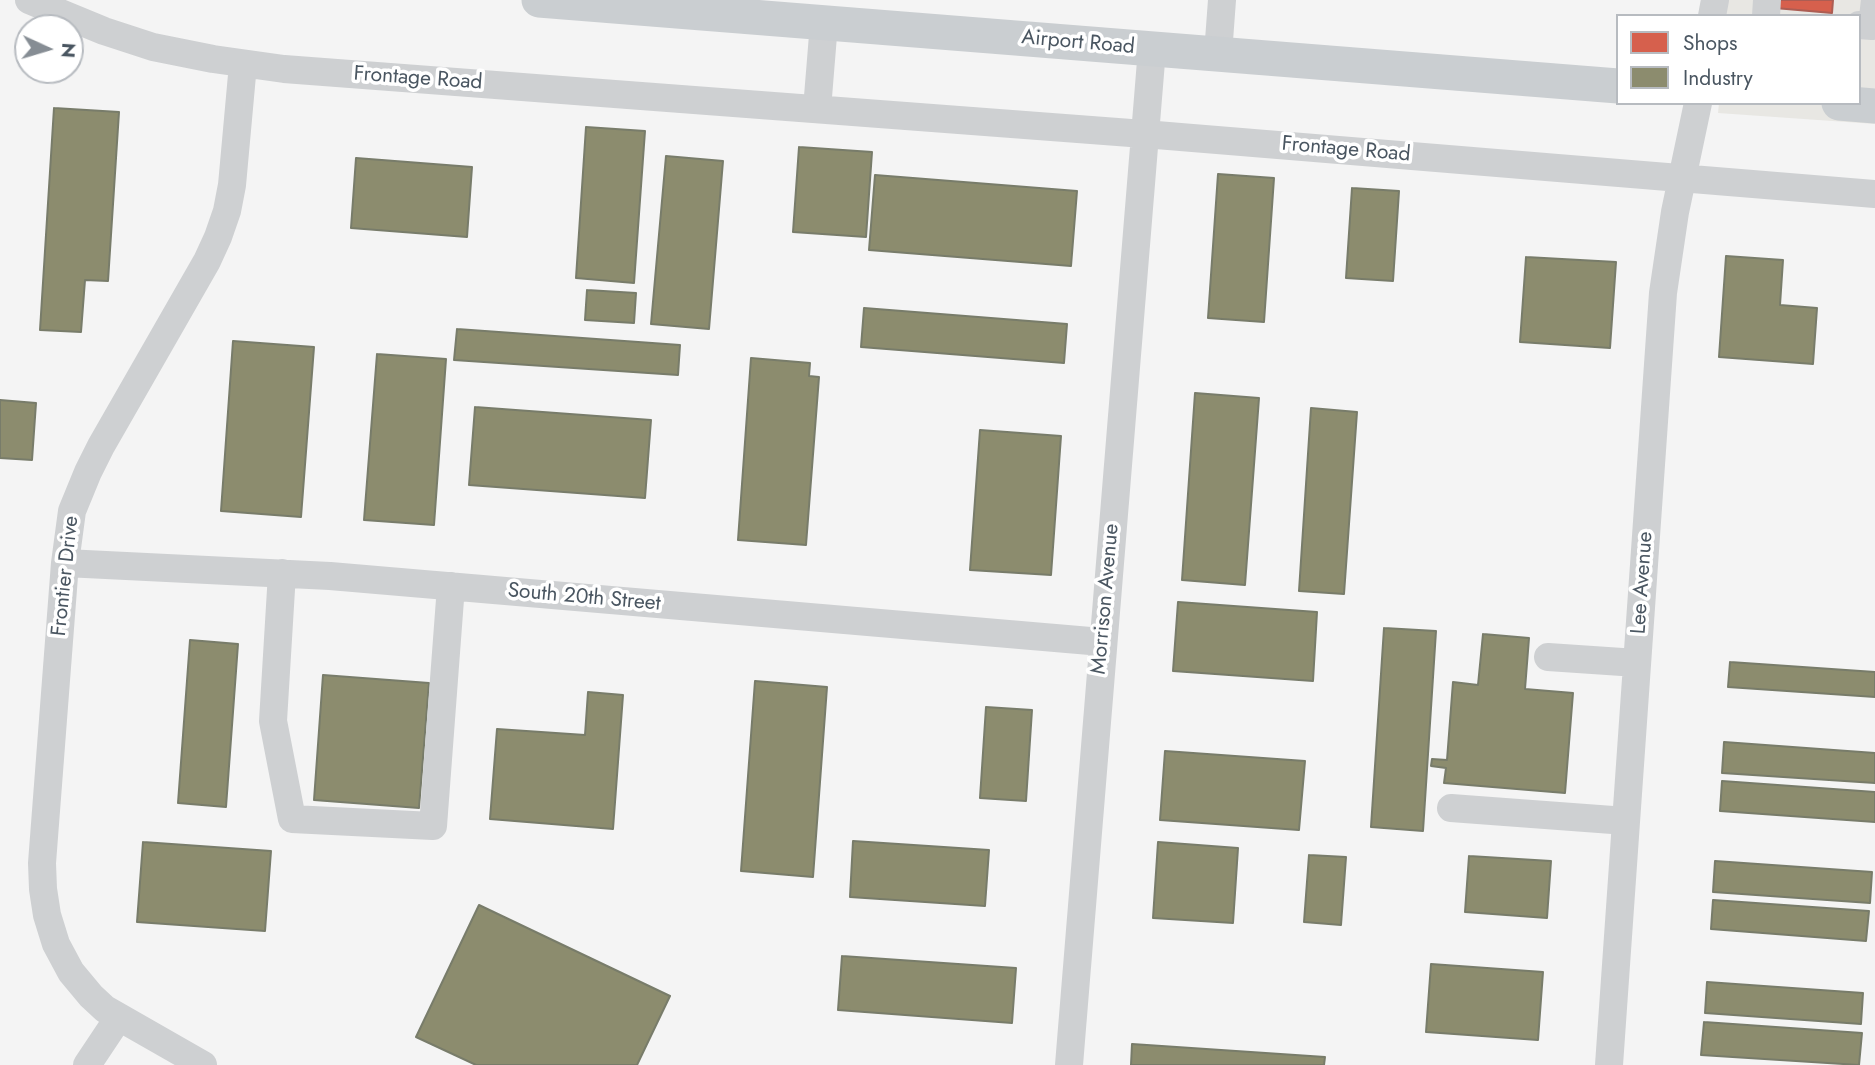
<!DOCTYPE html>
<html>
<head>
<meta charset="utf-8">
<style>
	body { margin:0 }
	#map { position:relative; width:1875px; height:1065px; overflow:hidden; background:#f4f4f4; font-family:Jost,sans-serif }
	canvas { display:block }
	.legend { position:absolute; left:1616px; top:14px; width:245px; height:91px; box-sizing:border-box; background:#fff; border:2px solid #b7bbc0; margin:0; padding:9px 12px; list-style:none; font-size:21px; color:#4a5661 }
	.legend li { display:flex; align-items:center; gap:14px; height:35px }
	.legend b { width:35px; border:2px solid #b7bbc0 }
	.north { position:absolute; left:14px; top:14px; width:70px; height:70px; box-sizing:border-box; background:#fff; border:2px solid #b7bbc0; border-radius:50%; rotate:94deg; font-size:19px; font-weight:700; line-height:28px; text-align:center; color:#4a5661 }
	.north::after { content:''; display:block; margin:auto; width:24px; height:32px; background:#868d94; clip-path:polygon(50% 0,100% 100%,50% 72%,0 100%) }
</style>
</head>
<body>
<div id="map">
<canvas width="1875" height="1065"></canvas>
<ul class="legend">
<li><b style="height:19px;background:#d6604d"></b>Shops</li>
<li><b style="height:19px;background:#8c8c6e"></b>Industry</li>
</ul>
<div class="north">N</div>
</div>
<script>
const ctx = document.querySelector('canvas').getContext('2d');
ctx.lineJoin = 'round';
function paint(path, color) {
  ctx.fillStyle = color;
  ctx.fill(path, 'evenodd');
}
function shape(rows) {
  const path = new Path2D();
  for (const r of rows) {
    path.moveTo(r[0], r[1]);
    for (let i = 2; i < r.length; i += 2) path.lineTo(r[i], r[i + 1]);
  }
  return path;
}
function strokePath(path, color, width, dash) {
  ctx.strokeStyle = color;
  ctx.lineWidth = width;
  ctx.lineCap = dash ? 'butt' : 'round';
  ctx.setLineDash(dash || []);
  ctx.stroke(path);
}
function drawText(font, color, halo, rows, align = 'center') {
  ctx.font = font + ' Jost,sans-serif';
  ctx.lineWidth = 7;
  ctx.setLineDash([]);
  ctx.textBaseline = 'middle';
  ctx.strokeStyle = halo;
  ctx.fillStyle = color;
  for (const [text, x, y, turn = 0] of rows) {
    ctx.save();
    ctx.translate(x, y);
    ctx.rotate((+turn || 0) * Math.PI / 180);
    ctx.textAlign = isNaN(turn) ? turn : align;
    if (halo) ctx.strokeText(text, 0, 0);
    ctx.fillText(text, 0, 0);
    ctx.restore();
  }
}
const commercial = shape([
	[1726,0,1875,0,1875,124,1718,113,1719,103,1859,103,1859,16,1725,16]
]);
const shops = shape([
	[1776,0,1833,0,1832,13,1775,8,1776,0]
]);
const industry = shape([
	[54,108,119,112,108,281,85,280,81,332,40,330,54,108],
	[586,127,645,131,634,283,576,278,586,127],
	[799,147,872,152,866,237,793,232,799,147],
	[666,156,723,161,709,329,651,324,666,156],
	[356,158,472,167,467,237,351,228,356,158],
	[1218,174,1274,178,1264,322,1208,318,1218,174],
	[875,175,1077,191,1071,266,869,250,875,175],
	[1352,188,1399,191,1393,281,1346,278,1352,188],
	[1726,256,1783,260,1780,305,1817,308,1813,364,1719,357,1726,256],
	[1526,257,1616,262,1610,348,1520,342,1526,257],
	[587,290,636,293,634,323,585,320,587,290],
	[864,308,1067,324,1064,363,861,347,864,308],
	[457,329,680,345,678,375,454,360,457,329],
	[233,341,314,347,301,517,221,511,233,341],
	[377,354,446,359,434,525,364,520,377,354],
	[751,358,810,363,809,376,819,377,806,545,738,540,751,358],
	[1195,393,1259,398,1245,585,1182,580,1195,393],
	[0,400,36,403,32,460,0,458,0,400],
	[475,407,651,420,645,498,469,485,475,407],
	[1311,408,1357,412,1344,594,1299,591,1311,408],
	[980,430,1061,436,1051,575,970,570,980,430],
	[1178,602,1317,612,1313,681,1173,671,1178,602],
	[1384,628,1436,631,1423,831,1371,827,1384,628],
	[1483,634,1529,638,1525,689,1573,693,1565,793,1444,783,1446,768,1431,766,1432,759,1447,760,1453,682,1478,685,1483,634],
	[190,640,238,644,226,807,178,803,190,640],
	[1730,662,1875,672,1875,697,1728,687,1730,662],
	[323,675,429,683,419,808,314,800,323,675],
	[755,681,827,687,813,877,741,871,755,681],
	[588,692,623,695,613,829,490,819,497,729,585,735,588,692],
	[986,707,1032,710,1026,801,980,798,986,707],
	[1724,742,1875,753,1875,783,1722,773,1724,742],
	[1165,751,1305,761,1299,830,1160,820,1165,751],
	[1722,781,1875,792,1875,822,1720,811,1722,781],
	[853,841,989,850,985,906,850,897,853,841],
	[143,842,271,851,265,931,137,922,143,842],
	[1158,842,1238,848,1233,923,1153,918,1158,842],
	[1309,855,1346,857,1341,925,1304,922,1309,855],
	[1469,856,1551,861,1547,918,1465,912,1469,856],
	[1715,861,1872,872,1870,903,1713,892,1715,861],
	[1713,900,1869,911,1866,941,1711,929,1713,900],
	[479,905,670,996,637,1065,476,1065,416,1037,479,905],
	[842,956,1016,968,1012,1023,838,1010,842,956],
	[1431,964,1543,972,1538,1040,1426,1032,1431,964],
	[1707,982,1863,993,1861,1024,1705,1013,1707,982],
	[1704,1022,1862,1033,1859,1065,1701,1055,1704,1022],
	[1132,1044,1325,1057,1324,1065,1131,1065,1132,1044]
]);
const minor = shape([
	[29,0,104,31,153,47,213,59,284,69,1144,134,1875,194],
	[1712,16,1715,0],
	[1766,16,1767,0],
	[1859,25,1872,26,1875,0],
	[1218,54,1222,0],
	[817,109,824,23],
	[65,563,330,576,1102,642],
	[282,573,273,721,292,819,433,826,451,586],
	[1548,657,1637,663],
	[1451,808,1626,821],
	[87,1065,119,1017],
	[203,1065,105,1009,91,996,71,972,56,944,47,915,43,889,42,863,65,563,72,511,88,472,101,446,207,261,218,237,227,211,232,185,243,64],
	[1069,1065,1152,49],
	[1609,1065,1663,293,1675,212,1698,103]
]);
const major = shape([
	[539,0,1618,86],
	[1839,103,1875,106]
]);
const streetNames = [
	["Airport Road",1078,43,5],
	["Frontage Road",418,79,4],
	["Frontage Road",1346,150,5],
	["Frontier Drive",66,576,-84],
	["Lee Avenue",1643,583,-86],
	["South 20th Street",584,598,5],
	["Morrison Avenue",1106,599,-85]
];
paint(commercial, '#e8e7e3');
paint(shops, '#d6604d');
strokePath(shops, '#ac5d53', 2);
paint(industry, '#8c8c6e');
strokePath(industry, '#787c6a', 2);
strokePath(minor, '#ced0d2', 28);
strokePath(major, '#caced1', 35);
drawText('21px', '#4a5661', '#fff', streetNames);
</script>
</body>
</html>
